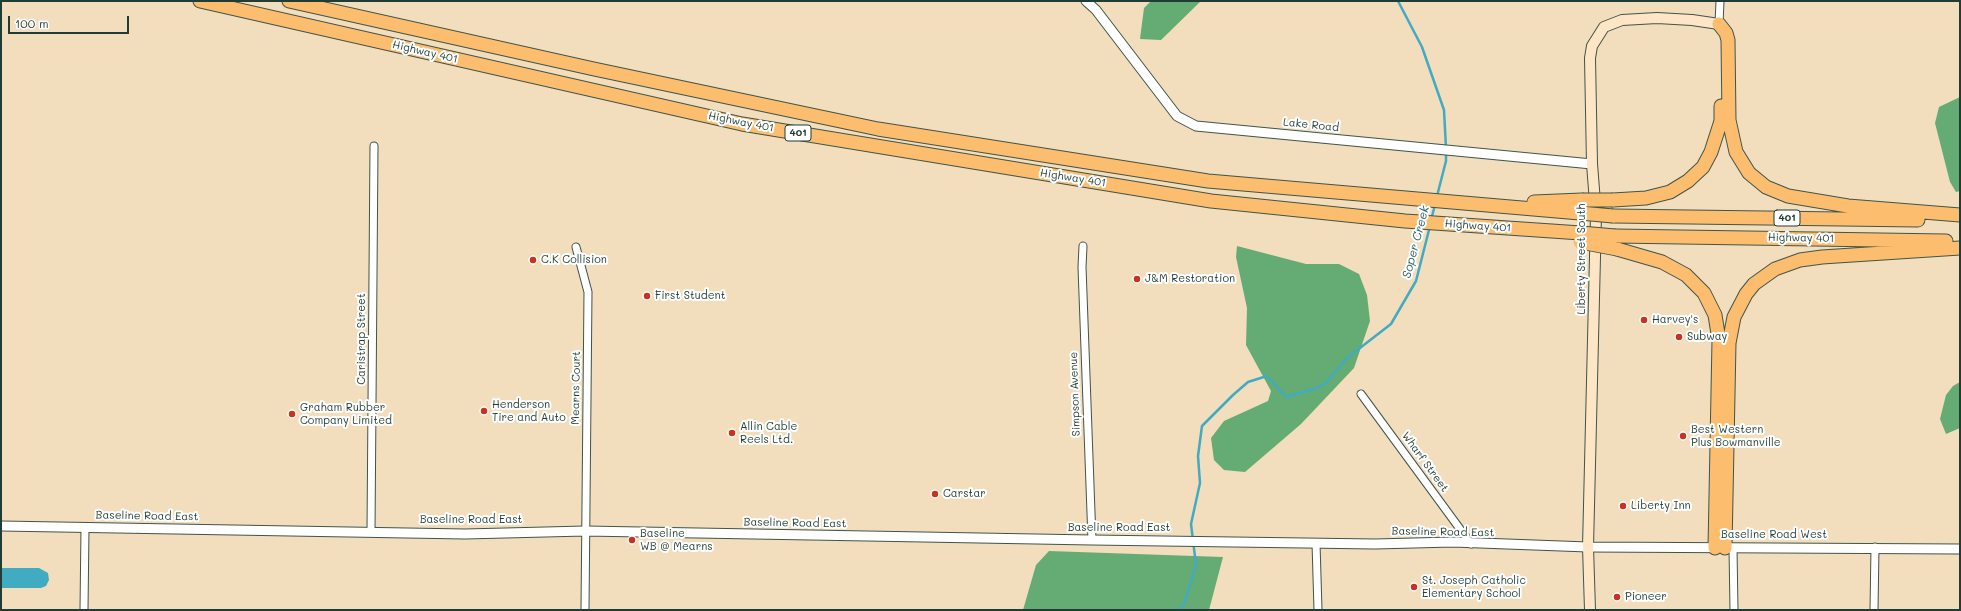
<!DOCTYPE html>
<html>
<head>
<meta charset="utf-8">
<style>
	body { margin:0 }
	#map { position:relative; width:1961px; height:611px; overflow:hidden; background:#f2ddbd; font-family:Mali,sans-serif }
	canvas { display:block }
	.frame { position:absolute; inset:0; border:2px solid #1f3d34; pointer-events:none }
	.scale { position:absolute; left:8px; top:16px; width:121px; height:18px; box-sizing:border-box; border:2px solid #1f3d34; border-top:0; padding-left:5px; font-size:12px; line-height:14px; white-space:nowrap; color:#1f3d34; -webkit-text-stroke:3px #fff; paint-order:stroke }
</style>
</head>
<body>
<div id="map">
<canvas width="1961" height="611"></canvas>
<div class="frame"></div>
<div class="scale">100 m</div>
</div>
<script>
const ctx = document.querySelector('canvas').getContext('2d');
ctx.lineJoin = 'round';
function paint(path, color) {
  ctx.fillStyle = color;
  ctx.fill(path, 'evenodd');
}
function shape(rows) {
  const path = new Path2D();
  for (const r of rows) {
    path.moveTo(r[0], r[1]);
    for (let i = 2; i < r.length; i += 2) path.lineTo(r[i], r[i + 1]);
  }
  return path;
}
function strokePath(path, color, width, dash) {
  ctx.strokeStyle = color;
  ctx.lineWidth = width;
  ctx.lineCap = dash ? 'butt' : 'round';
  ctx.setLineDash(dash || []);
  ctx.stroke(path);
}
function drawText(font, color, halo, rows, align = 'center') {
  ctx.font = font + ' Mali,sans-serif';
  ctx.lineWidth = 4;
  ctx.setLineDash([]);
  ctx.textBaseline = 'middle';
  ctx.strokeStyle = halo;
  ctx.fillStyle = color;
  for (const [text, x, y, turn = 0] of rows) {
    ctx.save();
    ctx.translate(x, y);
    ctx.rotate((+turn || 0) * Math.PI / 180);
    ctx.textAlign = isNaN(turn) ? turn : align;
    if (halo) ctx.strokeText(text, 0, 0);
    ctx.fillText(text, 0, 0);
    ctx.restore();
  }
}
const forest = shape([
	[1151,1,1201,1,1161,40,1140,39,1144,8],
	[1960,97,1960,191,1956,192,1950,182,1935,123,1939,107],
	[1237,246,1306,264,1339,264,1359,274,1367,295,1370,321,1354,368,1301,424,1245,472,1224,470,1214,460,1211,438,1224,421,1268,401,1271,391,1246,345,1247,308,1236,257],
	[1960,382,1960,428,1946,434,1940,419,1946,395,1953,386],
	[1049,551,1223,557,1209,610,1023,610,1036,565]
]);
const water = shape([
	[1,568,39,568,48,573,49,580,46,586,41,588,1,588]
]);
const stream = shape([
	[1398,1,1422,47,1444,110,1446,148],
	[1437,196,1446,161,1446,153],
	[1431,220,1435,205],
	[1179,610,1184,604,1196,565,1191,524,1200,483,1198,456,1202,426,1233,395,1248,382,1267,376,1286,397,1317,388,1326,383,1347,358,1391,324,1416,281,1430,226]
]);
const minor = shape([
	[1719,24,1720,1],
	[1083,246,1082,267,1092,540],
	[576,247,588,292,585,610],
	[1361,394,1471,544],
	[371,532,374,146],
	[1316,543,1318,610],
	[1733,548,1734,610],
	[84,610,85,528],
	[1874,610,1875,547]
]);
const tertiary = shape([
	[1086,1,1096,10,1177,116,1196,126,1592,164],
	[1,526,465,534,585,531,1092,540,1375,544,1453,542,1588,547,1960,549]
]);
const secondary = shape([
	[1590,610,1588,547,1596,215,1592,164,1590,58,1592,46,1604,27,1622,20,1657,18,1692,20,1719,24]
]);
const motorway = shape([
	[200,1,742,124,1211,201,1405,221,1581,233],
	[289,1,594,69,878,129,1208,181,1580,213],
	[1719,24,1726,33,1728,40,1729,120,1736,152,1749,173,1766,187,1788,196,1848,206,1960,215],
	[1613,200,1646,198,1670,192,1688,181,1703,167,1711,152,1721,121,1721,106],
	[1534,202,1582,200],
	[1613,216,1918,220],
	[1615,236,1946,241],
	[1617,249,1662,262,1686,275,1704,293,1715,315,1719,340,1715,548],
	[1725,548,1729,343,1734,317,1746,294,1754,284,1775,269,1800,260,1822,257,1960,248]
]);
const motorwayBridge = shape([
	[1582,200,1613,200],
	[1580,213,1613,216],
	[1581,233,1615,236],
	[1580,242,1617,249]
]);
const markers = [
	[533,260,4,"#c8321e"],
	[1137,279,4,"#c8321e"],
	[647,296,4,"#c8321e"],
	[1644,320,4,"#c8321e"],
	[1679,337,4,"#c8321e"],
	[484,411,4,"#c8321e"],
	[292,414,4,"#c8321e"],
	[732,433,4,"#c8321e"],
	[1683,436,4,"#c8321e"],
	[935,494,4,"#c8321e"],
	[1623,506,4,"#c8321e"],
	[632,540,4,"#c8321e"],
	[1414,587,4,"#c8321e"],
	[1617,597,4,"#c8321e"]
];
const shields = [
	[798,133,26],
	[1787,218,26]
];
const shieldNames = [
	["401",798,133],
	["401",1787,218]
];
const streetNames = [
	["Highway 401",425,52,13],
	["Highway 401",741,122,11],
	["Lake Road",1311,125,6],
	["Highway 401",1073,178,9],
	["Highway 401",1478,226,4],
	["Highway 401",1801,238,1],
	["Liberty Street South",1582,259,-90],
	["Caristrap Street",362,339,-90],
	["Mearns Court",576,388,-89],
	["Simpson Avenue",1075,394,-92],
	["Wharf Street",1425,462,54],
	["Baseline Road East",147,516,1],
	["Baseline Road East",471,520],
	["Baseline Road East",795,523,1],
	["Baseline Road East",1119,528],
	["Baseline Road East",1443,532,1],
	["Baseline Road West",1774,535]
];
const poiNames = [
	["C.K Collision",541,260],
	["J&M Restoration",1145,279],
	["First Student",655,296],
	["Harvey's",1652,320],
	["Subway",1687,337],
	["Henderson",492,405],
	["Tire and Auto",492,418],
	["Graham Rubber",300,408],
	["Company Limited",300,421],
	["Allin Cable",740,427],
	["Reels Ltd.",740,440],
	["Best Western",1691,430],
	["Plus Bowmanville",1691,443],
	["Carstar",943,494],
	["Liberty Inn",1631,506],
	["Baseline",640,534],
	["WB @ Mearns",640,547],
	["St. Joseph Catholic",1422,581],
	["Elementary School",1422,594],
	["Pioneer",1625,597]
];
const waterNames = [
	["Soper Creek",1416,242,-75]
];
paint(forest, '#64ac74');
paint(water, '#41abc1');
strokePath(stream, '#41abc1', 2.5);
strokePath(minor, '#3f5549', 9);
strokePath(tertiary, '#3f5549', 11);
strokePath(secondary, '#3f5549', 12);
strokePath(motorway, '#3f5549', 15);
strokePath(minor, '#fff', 7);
strokePath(tertiary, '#fff', 9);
strokePath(secondary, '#fee5c5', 10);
strokePath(motorway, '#fcbd6f', 13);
strokePath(motorwayBridge, '#3f5549', 15, []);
strokePath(motorwayBridge, '#fcbd6f', 13);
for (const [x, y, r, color] of markers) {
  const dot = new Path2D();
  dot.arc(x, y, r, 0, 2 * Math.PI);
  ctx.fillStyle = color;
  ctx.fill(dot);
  strokePath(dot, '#fff', 1.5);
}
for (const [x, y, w] of shields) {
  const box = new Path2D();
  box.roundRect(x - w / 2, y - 8, w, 16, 3);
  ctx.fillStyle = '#fff';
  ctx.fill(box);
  strokePath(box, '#1f3d34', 1);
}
drawText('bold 10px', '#1f3d34', null, shieldNames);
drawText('11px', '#1f3d34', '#fff', streetNames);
drawText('11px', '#1f3d34', '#fff', poiNames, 'left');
drawText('italic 12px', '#2b6465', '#fff', waterNames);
</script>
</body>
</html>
